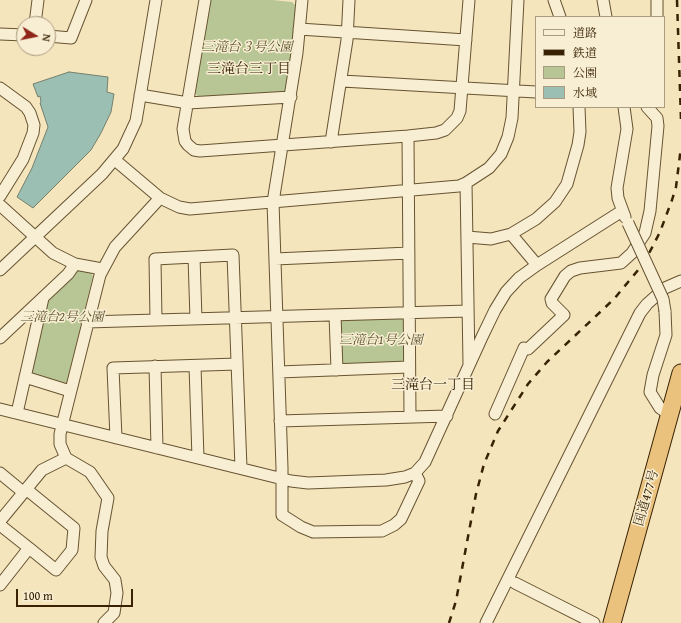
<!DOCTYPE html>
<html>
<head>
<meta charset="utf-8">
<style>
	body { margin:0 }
	#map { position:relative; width:681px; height:623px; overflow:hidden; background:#f4e5bc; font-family:"Gentium Book Plus","Noto Serif JP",serif }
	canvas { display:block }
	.legend { position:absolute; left:535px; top:16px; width:130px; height:92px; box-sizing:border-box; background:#f8eed3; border:1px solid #ab9c80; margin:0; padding:5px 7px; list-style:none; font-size:12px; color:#382203 }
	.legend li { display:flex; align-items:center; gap:8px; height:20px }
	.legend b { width:20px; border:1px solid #ab9c80 }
	.north { position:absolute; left:16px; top:16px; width:40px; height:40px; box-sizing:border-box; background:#f8eed3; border:1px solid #ab9c80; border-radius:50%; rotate:100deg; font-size:11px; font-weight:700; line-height:16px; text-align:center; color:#382203 }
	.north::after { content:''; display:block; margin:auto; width:14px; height:18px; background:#8f2418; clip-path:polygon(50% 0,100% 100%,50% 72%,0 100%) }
	.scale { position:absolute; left:16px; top:589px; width:117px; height:18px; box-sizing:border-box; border:2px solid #382203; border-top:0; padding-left:5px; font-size:12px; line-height:14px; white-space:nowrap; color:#382203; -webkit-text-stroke:3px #f8eed3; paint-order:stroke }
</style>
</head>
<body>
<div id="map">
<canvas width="681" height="623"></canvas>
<ul class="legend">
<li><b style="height:5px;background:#f8eed3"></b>道路</li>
<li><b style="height:5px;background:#382203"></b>鉄道</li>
<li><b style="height:11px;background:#b7c694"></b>公園</li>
<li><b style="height:11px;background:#9cbfb3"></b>水域</li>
</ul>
<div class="north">N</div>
<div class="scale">100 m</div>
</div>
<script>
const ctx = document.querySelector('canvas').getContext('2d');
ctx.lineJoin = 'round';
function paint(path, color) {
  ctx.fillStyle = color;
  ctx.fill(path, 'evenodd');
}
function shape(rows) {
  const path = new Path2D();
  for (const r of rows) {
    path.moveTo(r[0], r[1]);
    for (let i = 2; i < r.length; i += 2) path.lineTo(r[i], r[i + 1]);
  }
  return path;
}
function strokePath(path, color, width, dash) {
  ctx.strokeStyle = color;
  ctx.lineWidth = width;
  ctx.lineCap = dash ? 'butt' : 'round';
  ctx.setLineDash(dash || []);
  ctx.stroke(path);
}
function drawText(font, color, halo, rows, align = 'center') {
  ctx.font = font + ' "Gentium Book Plus","Noto Serif JP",serif';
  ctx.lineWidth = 3;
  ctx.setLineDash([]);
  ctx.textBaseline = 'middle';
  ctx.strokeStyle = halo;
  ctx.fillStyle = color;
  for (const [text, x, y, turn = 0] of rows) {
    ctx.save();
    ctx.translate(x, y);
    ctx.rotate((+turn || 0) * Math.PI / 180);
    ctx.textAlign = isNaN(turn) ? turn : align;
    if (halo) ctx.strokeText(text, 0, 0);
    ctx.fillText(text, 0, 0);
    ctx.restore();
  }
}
const green = shape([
	[210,0,272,0,292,2,297,7,287,89,283,94,200,99,193,91],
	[82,269,90,271,93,276,65,389,29,376,46,301,75,271],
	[402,317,405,320,405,358,398,365,340,364,339,323,343,318]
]);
const water = shape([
	[69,72,108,77,107,92,114,94,111,112,101,133,91,150,33,208,17,197,32,168,48,127,40,103,41,102,40,96,38,97,33,84,69,72]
]);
const minor = shape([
	[205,0,183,129,185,141,188,145,194,150,200,151,408,136,436,133,445,130,457,118,460,111,469,0],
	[302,0,297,53,273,202,282,468,282,515,301,527,313,532,382,531,394,525,401,519,419,481,415,473],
	[554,0,560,17],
	[603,0,606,17],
	[657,17,657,0],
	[35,24,38,0],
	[299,29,466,40],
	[0,34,24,35],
	[48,36,71,38,86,0],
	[342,81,536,92],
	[0,88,26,107,30,113,34,125,33,133,23,159,0,196],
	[140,95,188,103,291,97],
	[624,107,627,129,617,188,618,198,625,217],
	[408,136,410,417],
	[331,142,347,40,349,0],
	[115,160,160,198,179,207,190,209,459,186,466,183,489,168,501,154,508,137,512,118,518,0],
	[466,183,469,364],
	[0,205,53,253,75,264,102,269],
	[511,234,537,265],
	[467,237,491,239,511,234,536,219,555,202,567,184,578,145,580,132,579,107],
	[194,257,196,319],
	[275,259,409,253],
	[0,270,102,174,123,149,136,121,156,0],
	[665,311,666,335,653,375,650,392,660,408,670,415],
	[335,315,337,370],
	[156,320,155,259,233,255,241,468],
	[87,322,468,311],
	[0,338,68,274,75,264],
	[155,366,157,448],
	[195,366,198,458],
	[279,372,409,367],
	[25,377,70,391],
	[0,409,291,481,308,483,386,480,405,477,415,473,425,462,482,337,495,310,506,292,519,278,537,265,622,211],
	[17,413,43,298],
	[495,414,524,348,528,349,564,315,552,303,551,299,565,276,571,271,580,268,621,263,632,253,645,233,650,211,658,126,657,118,647,107],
	[280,421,447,416],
	[116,438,113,368,237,364],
	[0,473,23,492],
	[26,489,74,528,72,550,56,570,29,548],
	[0,521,42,470,66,458],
	[0,525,29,548,0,585],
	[515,583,594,623],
	[104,623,114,613,117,593,115,580,104,566,101,557,102,531,108,498,90,472,66,458,60,444,60,434,100,275,115,247,160,198],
	[486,623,640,313,647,304,665,288,681,281]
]);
const highway = shape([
	[612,623,681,373]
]);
const rail = shape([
	[677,0,681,120],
	[449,623,456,601,476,494,484,464,498,431,528,384,547,362,614,299,644,263,660,232,672,200,676,187,681,147]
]);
const minorBridge = shape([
	[628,223,663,299,665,311]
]);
const parkNames = [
	["三滝台３号公園",247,48],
	["三滝台2号公園",62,318],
	["三滝台1号公園",381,341]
];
const streetNames = [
	["国道477号",647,498,-74]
];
const neighbourhoodNames = [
	["三滝台三丁目",249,69],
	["三滝台一丁目",433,385]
];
paint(green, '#b7c694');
paint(water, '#9cbfb3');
strokePath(water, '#74806d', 1);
strokePath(minor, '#675331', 13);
strokePath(highway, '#382203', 19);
strokePath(minor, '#f8eed3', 11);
strokePath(highway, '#eac27e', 17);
strokePath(rail, '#382203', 2.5, [7, 7]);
strokePath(minorBridge, '#675331', 13, []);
strokePath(minorBridge, '#f8eed3', 11);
drawText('italic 13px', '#5e532e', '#f8eed3', parkNames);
drawText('13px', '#382203', '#f8eed3', streetNames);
drawText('14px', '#382203', '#f8eed3', neighbourhoodNames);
</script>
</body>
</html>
